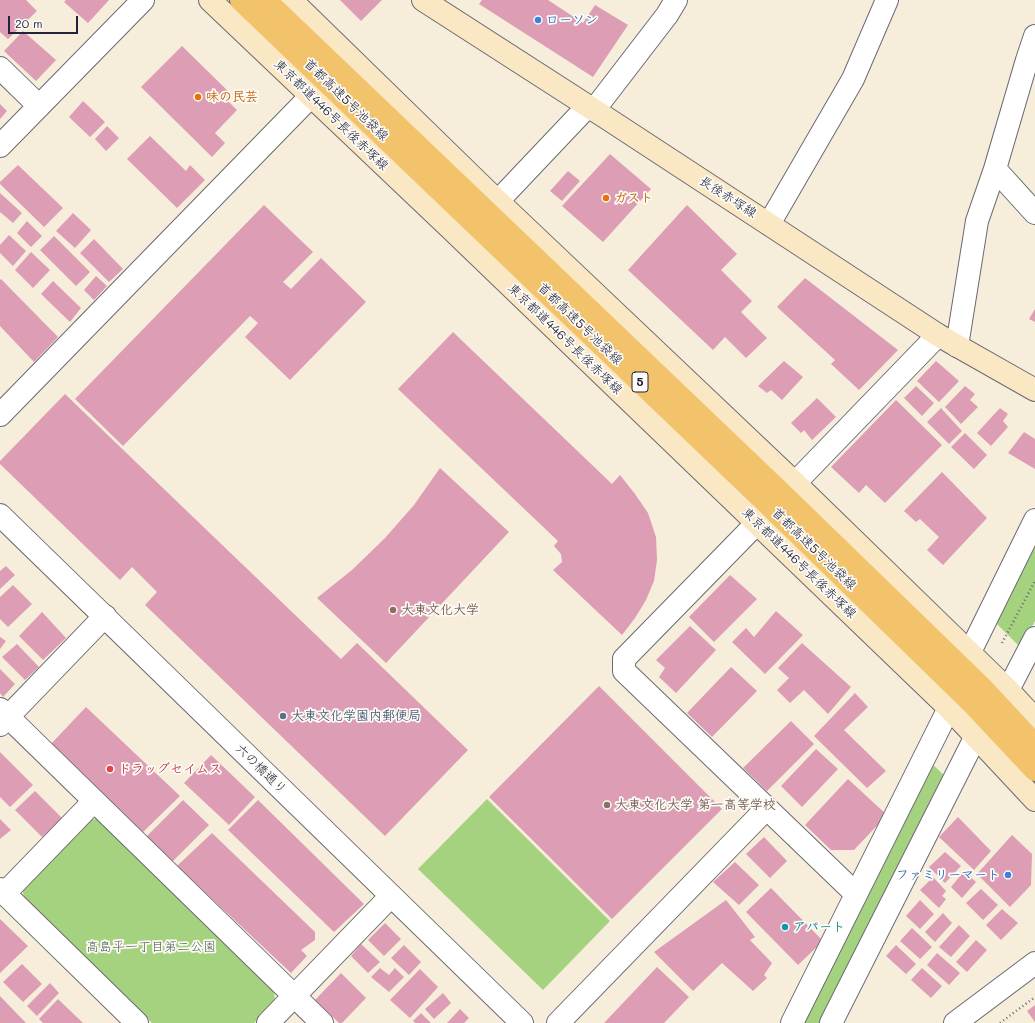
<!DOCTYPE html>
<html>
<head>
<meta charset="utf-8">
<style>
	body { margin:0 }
	#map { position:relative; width:1035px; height:1023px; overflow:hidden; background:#f6eedb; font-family:Mali,sans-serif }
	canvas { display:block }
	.scale { position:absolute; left:8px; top:16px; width:70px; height:18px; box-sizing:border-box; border:2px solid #22223b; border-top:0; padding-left:5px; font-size:12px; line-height:14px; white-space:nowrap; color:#22223b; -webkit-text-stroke:3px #fdfcf7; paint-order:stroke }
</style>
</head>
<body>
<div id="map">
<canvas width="1035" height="1023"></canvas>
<div class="scale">20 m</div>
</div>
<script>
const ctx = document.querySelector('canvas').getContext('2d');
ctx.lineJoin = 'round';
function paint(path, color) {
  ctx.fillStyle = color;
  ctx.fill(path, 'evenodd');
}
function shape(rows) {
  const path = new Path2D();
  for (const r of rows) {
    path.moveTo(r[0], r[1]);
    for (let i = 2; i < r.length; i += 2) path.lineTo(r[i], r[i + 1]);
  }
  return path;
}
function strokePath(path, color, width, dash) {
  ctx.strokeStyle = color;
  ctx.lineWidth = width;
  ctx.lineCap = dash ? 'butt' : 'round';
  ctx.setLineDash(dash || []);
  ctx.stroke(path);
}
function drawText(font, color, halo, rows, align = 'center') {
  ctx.font = font + ' Mali,"Klee One",sans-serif';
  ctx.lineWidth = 3.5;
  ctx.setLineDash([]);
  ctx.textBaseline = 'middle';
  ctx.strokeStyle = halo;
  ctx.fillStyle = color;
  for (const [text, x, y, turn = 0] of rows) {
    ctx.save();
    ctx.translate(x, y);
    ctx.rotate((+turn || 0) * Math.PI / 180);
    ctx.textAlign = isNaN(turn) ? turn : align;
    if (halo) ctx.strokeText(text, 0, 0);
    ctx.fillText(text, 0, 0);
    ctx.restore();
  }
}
const green = shape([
	[1035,534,1035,621,1021,648,993,620],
	[930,762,947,778,822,1023,799,1023],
	[487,799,610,921,543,990,418,869],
	[97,819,274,991,275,1001,254,1023,152,1023,24,898,22,886,85,820]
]);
const building = shape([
	[0,0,26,0,37,11,8,39,0,32],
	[66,0,109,0,88,23,64,2],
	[340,0,382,0,361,21],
	[482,0,548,0,583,23,595,5,628,25,593,77,479,4],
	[23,31,56,60,36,81,4,51],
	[182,46,231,94,226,99,237,110,215,133,225,143,212,157,141,87],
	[83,101,105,122,90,137,69,117],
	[0,104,7,111,0,119],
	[107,126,119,138,106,151,95,139],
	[150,136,186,171,190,165,205,180,177,208,127,159],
	[610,154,651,189,603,242,562,206],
	[18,165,63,208,44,227,0,184,0,182],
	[568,171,580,181,562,201,550,191],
	[0,193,22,213,13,223,0,212],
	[264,205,313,252,283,282,291,289,321,258,366,302,290,380,245,337,258,323,250,316,123,446,75,399],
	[687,205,737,254,721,270,752,301,741,312,767,338,746,358,725,337,713,350,628,270],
	[73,213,91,230,75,248,56,231],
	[27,221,42,236,31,247,17,233],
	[9,235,26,251,13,266,0,253,0,245],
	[54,236,90,272,76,286,40,250],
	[94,239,123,269,109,282,80,253],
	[31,252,50,270,33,288,15,270],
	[96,276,107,286,94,300,84,290],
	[805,278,898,350,859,390,831,364,835,360,777,307],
	[1,279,58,337,34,362,0,326,0,280],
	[53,281,81,308,70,322,41,294],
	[1035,309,1035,322,1029,319],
	[453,332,612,484,620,475,635,494,648,513,656,537,657,560,654,581,646,600,635,618,622,635,553,570,562,562,561,554,554,546,558,541,398,389],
	[784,361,803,377,782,400,771,390,767,393,758,386],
	[936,361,959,381,939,402,917,381],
	[916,386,934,403,922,416,904,398],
	[965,386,975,394,970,400,978,407,961,424,945,407],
	[65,394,341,659,357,643,468,750,385,836,145,605,157,592,132,567,120,580,0,464,0,461],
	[817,398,836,417,812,440,804,430,801,433,791,423],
	[896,400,942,445,885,503,866,485,859,493,831,467],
	[941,408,962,431,949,444,927,422],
	[1000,408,1008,414,1003,421,1008,427,991,446,977,433],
	[1024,432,1035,439,1035,469,1008,453],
	[965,433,987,455,974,469,951,447],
	[440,468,509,532,386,663,317,598,352,570,385,538,414,505],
	[942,472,987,518,943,565,927,550,939,537,920,519,916,522,904,511],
	[6,566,15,575,0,589,0,571],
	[730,575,757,599,714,642,689,617],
	[13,585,32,604,8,627,0,619,0,597],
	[776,611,803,635,765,674,732,642,746,628,754,637],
	[42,612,66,638,43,660,19,636],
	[690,626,716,650,676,693,659,677,665,668,656,660],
	[0,637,6,641,0,649],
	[802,643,851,687,828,714,804,690,790,703,777,690,789,678,778,668],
	[17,644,39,667,25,680,2,657],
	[731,667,757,691,712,737,687,713],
	[0,669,15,684,3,697,0,693],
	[599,686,722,809,612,919,489,797],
	[855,693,868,707,844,730,886,771,867,788,814,736],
	[86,707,180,796,143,832,49,746],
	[791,721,814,744,767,791,743,768],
	[816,749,838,769,802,807,781,786],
	[0,752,33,785,10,807,0,797],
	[211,755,255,797,229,825,184,783],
	[848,779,887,815,854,850,831,850,805,825],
	[35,791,62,818,42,837,15,810],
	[183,800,209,825,172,862,146,837],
	[258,800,364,904,334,932,228,830],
	[958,817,991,851,974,870,939,837],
	[0,819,11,830,0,839],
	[212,833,315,932,315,940,301,950,307,956,291,973,177,866],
	[1012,835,1032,854,1031,885,1010,907,977,874],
	[764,837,787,861,770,878,746,854],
	[945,852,961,866,945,883,929,867],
	[735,862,759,885,739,905,713,882],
	[964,871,976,882,962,898,951,887],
	[933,877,946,891,942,896,946,899,939,908,920,890],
	[771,888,823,941,798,965,746,912],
	[981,889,998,905,983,920,966,903],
	[726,900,755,937,750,940,772,963,764,975,767,978,753,991,722,963,693,991,654,952],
	[920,900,934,914,920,929,906,916],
	[1002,909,1018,923,1001,940,986,925],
	[943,913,952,923,935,942,925,932],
	[0,919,28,946,0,973],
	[385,923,401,939,384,956,368,940],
	[959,925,970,936,951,957,939,947],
	[912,928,932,947,920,959,900,941],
	[976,940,987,950,967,972,956,962],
	[361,944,380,962,368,973,351,956],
	[404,945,421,962,409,975,391,958],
	[896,945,916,964,906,974,886,956],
	[937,953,960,973,949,985,927,965],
	[22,964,42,984,23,1002,3,982],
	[657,967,689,997,664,1023,604,1023],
	[380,968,389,975,395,968,404,977,389,992,371,977],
	[922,968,942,986,931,998,911,980],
	[420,969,438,987,410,1018,390,1000],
	[341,973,366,998,342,1023,339,1023,315,1000],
	[50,983,59,993,37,1016,27,1006],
	[443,993,451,1003,434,1019,425,1009],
	[0,996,26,1023,0,1023],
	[58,999,83,1023,43,1023,39,1019],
	[1035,1005,1035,1022,1027,1011],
	[460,1009,469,1018,464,1023,447,1023],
	[421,1013,431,1023,415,1023,413,1021]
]);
const path = shape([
	[1002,643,1035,581],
	[1000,1023,1035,997]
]);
const minor = shape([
	[0,68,39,106],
	[594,110,667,15,676,0],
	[995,169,1035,213],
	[498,201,588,106],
	[769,224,853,79,887,0],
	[957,346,977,221,995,169,1027,60,1035,36],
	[0,415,311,96],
	[795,483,938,335],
	[757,523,624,659,624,671,856,894],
	[970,652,1035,520],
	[1008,690,1035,638],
	[0,709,322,1023],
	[0,725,105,616],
	[0,889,137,1023],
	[5,893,94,801],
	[268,1023,391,896],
	[558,1023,767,808],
	[792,1023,949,708],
	[831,1023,976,736]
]);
const tertiary = shape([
	[0,146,143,0],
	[0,515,522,1023],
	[955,1023,1035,963]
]);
const secondary = shape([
	[210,0,450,228,949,708,1035,800],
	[291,0,486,190,795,483,1008,690,1035,719],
	[423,0,608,119,938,335,1035,390]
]);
const motorway = shape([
	[241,0,770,506,974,705,1035,770],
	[265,0,782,494,983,689,1035,745]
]);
const markers = [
	[538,20,4,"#3f7fe0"],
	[198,97,4,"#e8710a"],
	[606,198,4,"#e8710a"],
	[393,610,4,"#8d6e63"],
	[283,716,4,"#5c6f8a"],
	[110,769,4,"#e0444e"],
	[607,805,4,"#8d6e63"],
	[1008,875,4,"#3f7fe0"],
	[785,927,4,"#0f9aa8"]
];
const shields = [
	[640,382,16]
];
const shieldNames = [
	["5",640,382]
];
const shopNames = [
	["ローソン",546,20],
	["ファミリーマート",1000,875,"right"]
];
const foodNames = [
	["味の民芸",206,97],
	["ガスト",614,198]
];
const streetNames = [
	["首都高速5号池袋線",346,100,44],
	["東京都道446号長後赤塚線",331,115,44],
	["長後赤塚線",728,197,33],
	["首都高速5号池袋線",580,324,44],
	["東京都道446号長後赤塚線",565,339,44],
	["首都高速5号池袋線",814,549,44],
	["東京都道446号長後赤塚線",799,563,44],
	["六の橋通り",261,769,44]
];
const educationNames = [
	["大東文化大学",401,610],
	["大東文化大学 第一高等学校",615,805]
];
const serviceNames = [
	["大東文化学園内郵便局",291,716]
];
const healthNames = [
	["ドラッグセイムス",118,769]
];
const cultureNames = [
	["アパート",793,927]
];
const parkNames = [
	["高島平一丁目第二公園",151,947]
];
paint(green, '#a5d27f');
paint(building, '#dd9db5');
strokePath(minor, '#6c6973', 24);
strokePath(tertiary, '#6c6973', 24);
strokePath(secondary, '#6c6973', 24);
strokePath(motorway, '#6c6973', 24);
strokePath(path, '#6c6973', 2.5, [1, 3]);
strokePath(minor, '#fff', 22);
strokePath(tertiary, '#fff', 22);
strokePath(secondary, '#fae7c3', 22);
strokePath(motorway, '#f2c36a', 22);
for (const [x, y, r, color] of markers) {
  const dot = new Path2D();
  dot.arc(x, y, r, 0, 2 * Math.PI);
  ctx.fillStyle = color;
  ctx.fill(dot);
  strokePath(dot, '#fdfcf7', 1.5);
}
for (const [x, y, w] of shields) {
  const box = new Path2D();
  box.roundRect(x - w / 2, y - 10, w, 20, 3);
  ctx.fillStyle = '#fdfcf7';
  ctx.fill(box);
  strokePath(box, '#22223b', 1);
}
drawText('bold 12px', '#22223b', null, shieldNames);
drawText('bold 13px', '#366cbe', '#fdfcf7', shopNames, 'left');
drawText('bold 13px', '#c56008', '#fdfcf7', foodNames, 'left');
drawText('13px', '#22223b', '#fdfcf7', streetNames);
drawText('bold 13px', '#785e54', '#fdfcf7', educationNames, 'left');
drawText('bold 13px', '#4e5e75', '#fdfcf7', serviceNames, 'left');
drawText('bold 13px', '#be3a42', '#fdfcf7', healthNames, 'left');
drawText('bold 13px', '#0d838f', '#fdfcf7', cultureNames, 'left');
drawText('13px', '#506053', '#fdfcf7', parkNames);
</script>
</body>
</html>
